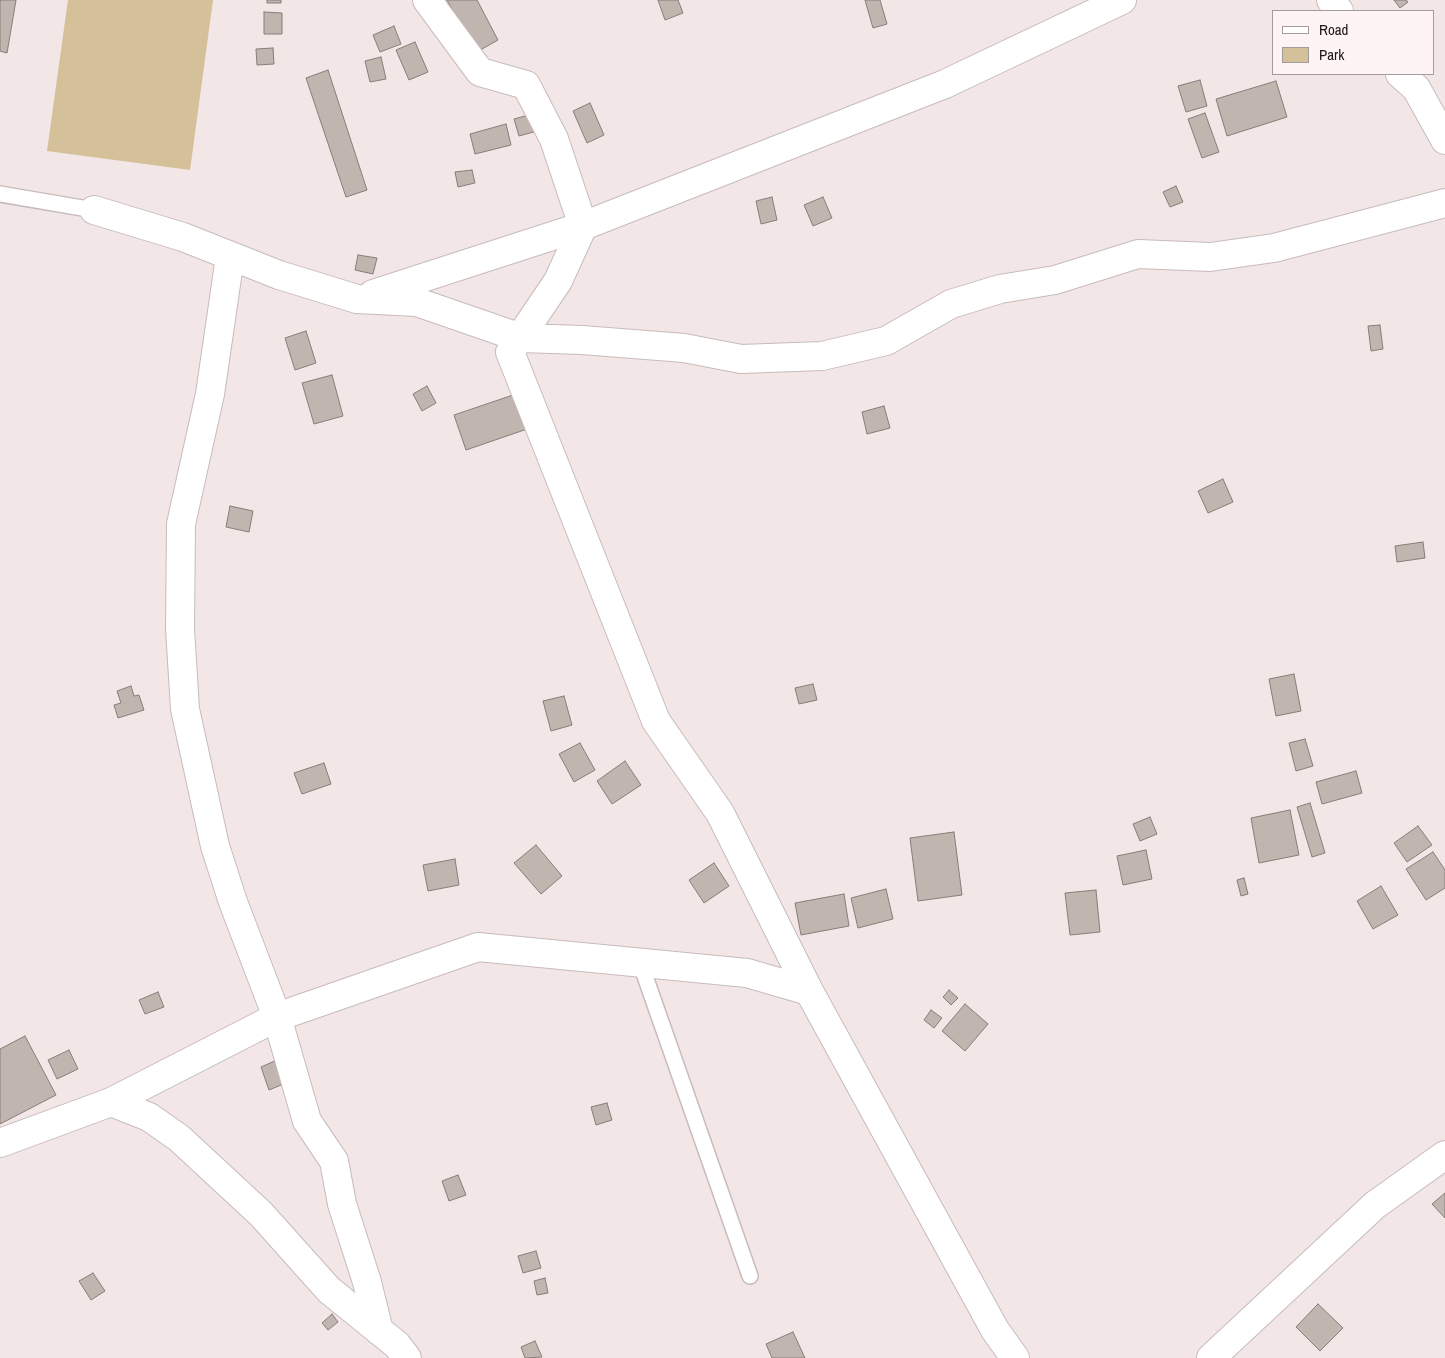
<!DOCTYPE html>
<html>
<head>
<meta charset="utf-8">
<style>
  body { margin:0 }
  #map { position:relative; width:1445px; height:1358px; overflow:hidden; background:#f3e6e6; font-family:"Archivo Narrow",sans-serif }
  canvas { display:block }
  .legend { position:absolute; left:1272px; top:10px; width:162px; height:65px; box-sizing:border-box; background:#fef4f4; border:1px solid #a39c9c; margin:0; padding:6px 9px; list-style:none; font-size:15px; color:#1b1717 }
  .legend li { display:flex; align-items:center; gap:10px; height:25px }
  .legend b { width:25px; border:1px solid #a39c9c }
</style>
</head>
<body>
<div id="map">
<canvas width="1445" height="1358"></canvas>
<ul class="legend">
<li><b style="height:6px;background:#fff"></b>Road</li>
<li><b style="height:14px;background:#d4c099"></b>Park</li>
</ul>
</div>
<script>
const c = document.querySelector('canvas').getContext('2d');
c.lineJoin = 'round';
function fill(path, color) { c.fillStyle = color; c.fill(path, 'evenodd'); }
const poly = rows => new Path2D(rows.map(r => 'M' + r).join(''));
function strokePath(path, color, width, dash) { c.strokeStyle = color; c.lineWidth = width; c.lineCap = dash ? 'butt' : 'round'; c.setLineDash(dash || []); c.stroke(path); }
const green = poly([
  [68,0,213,0,190,170,47,151]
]);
const building = poly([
  [0,0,16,0,7,53,0,51,0,0],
  [267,0,281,0,281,3,267,3,267,0],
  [447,0,477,0,498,40,475,53,447,0],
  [658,0,678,0,683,13,665,20,658,0],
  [865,0,880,0,887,24,873,28,865,0],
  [1394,0,1406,0,1408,2,1400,8,1394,0],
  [264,12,282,13,282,34,264,34,264,12],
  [394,26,401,44,380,52,373,35,394,26],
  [415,42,428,72,409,80,396,50,415,42],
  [273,48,274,64,257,65,256,49,273,48],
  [381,57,386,79,370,82,365,61,381,57],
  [328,70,367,190,346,197,306,78,328,70],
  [1200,80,1207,106,1186,112,1178,86,1200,80],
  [1276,81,1287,117,1227,136,1216,99,1276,81],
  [590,103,604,135,587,143,573,111,590,103],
  [536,113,541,130,519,136,514,119,536,113],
  [1205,113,1219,152,1202,158,1188,119,1205,113],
  [506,124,511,145,475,154,470,134,506,124],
  [472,170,475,183,458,187,455,172,472,170],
  [1176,186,1183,202,1170,207,1163,192,1176,186],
  [772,197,777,220,761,224,756,201,772,197],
  [823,197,832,218,813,226,804,205,823,197],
  [358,255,377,258,373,274,355,270,358,255],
  [1380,325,1383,349,1371,351,1368,326,1380,325],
  [306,331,316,363,295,370,285,338,306,331],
  [332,375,343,416,314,424,302,383,332,375],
  [427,386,436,403,422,411,413,394,427,386],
  [519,393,530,428,466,450,454,415,519,393],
  [884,406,890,428,867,434,862,412,884,406],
  [1223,479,1233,502,1208,513,1198,491,1223,479],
  [230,506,253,511,249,532,226,527,230,506],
  [1423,542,1425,558,1397,562,1395,546,1423,542],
  [1294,674,1301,711,1276,716,1269,679,1294,674],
  [813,684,817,700,799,704,795,688,813,684],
  [131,686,134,696,139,695,144,710,118,718,114,705,121,703,117,691,131,686],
  [564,696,572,725,551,731,543,701,564,696],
  [1305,739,1313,766,1296,771,1289,743,1305,739],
  [580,743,595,770,574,782,559,754,580,743],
  [625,761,641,785,612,804,597,781,625,761],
  [324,763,331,784,302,794,294,773,324,763],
  [1356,771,1362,793,1322,804,1316,782,1356,771],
  [1310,803,1325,853,1312,857,1297,807,1310,803],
  [1290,810,1299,855,1259,863,1251,818,1290,810],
  [1150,817,1157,834,1140,841,1133,824,1150,817],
  [1418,826,1432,845,1407,862,1394,843,1418,826],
  [954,832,962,895,918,901,910,838,954,832],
  [536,845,562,876,541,894,514,863,536,845],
  [1146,850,1152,879,1123,885,1117,856,1146,850],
  [1433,852,1445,870,1445,888,1426,900,1406,869,1433,852],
  [455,859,459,885,428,891,423,865,455,859],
  [714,863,729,886,704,903,689,880,714,863],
  [1244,878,1248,894,1241,896,1237,880,1244,878],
  [1381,886,1398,915,1373,929,1357,901,1381,886],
  [886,889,893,919,858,928,851,898,886,889],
  [1096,890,1100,932,1070,935,1065,893,1096,890],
  [844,894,849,926,801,935,795,903,844,894],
  [949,990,958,998,951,1005,943,997,949,990],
  [158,992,164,1007,145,1014,139,1000,158,992],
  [965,1004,988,1024,965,1051,942,1031,965,1004],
  [931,1010,942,1018,934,1028,924,1020,931,1010],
  [25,1036,56,1095,0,1124,0,1049,25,1036],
  [69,1050,78,1069,57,1079,48,1060,69,1050],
  [277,1060,286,1083,269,1090,261,1067,277,1060],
  [607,1103,612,1120,596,1125,591,1107,607,1103],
  [458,1175,466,1195,449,1201,442,1181,458,1175],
  [1445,1193,1445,1218,1432,1204,1445,1193],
  [536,1251,541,1268,523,1273,518,1256,536,1251],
  [93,1273,105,1291,91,1300,79,1281,93,1273],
  [545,1278,548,1293,537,1295,534,1281,545,1278],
  [1318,1304,1343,1328,1320,1351,1296,1327,1318,1304],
  [332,1314,338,1322,328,1330,322,1323,332,1314],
  [793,1332,805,1358,772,1358,766,1344,793,1332],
  [535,1341,542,1357,525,1358,521,1347,535,1341]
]);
const lane = poly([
  [0,194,94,210],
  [640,962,750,1276]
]);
const street = poly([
  [427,0,480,72,526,85,554,139,583,226,558,281,510,352,656,721,720,813,809,991,995,1330,1015,1358],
  [1331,0,1339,11],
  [1400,74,1416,88,1445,140],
  [94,210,183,237,279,275,357,299,417,302,521,338,582,340,684,348,741,359,822,356,886,341,951,304,1000,289,1055,280,1138,254,1210,257,1274,248,1445,203],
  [230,257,210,394,181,524,180,629,185,709,215,846,233,902,277,1017,307,1121,334,1161,342,1204,367,1282,379,1331],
  [373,294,583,226,945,84,1122,0],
  [111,1102,149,1117,179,1138,261,1214,329,1290,397,1345,407,1358],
  [0,1143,111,1102,277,1017,478,947,747,973,809,991],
  [1211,1358,1375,1205,1445,1155]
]);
fill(green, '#d4c099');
fill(building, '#c0b5af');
strokePath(building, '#877d78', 1);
strokePath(lane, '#c8bbbc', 18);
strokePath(street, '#c8bbbc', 30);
strokePath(lane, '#fff', 15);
strokePath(street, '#fff', 28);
</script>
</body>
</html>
